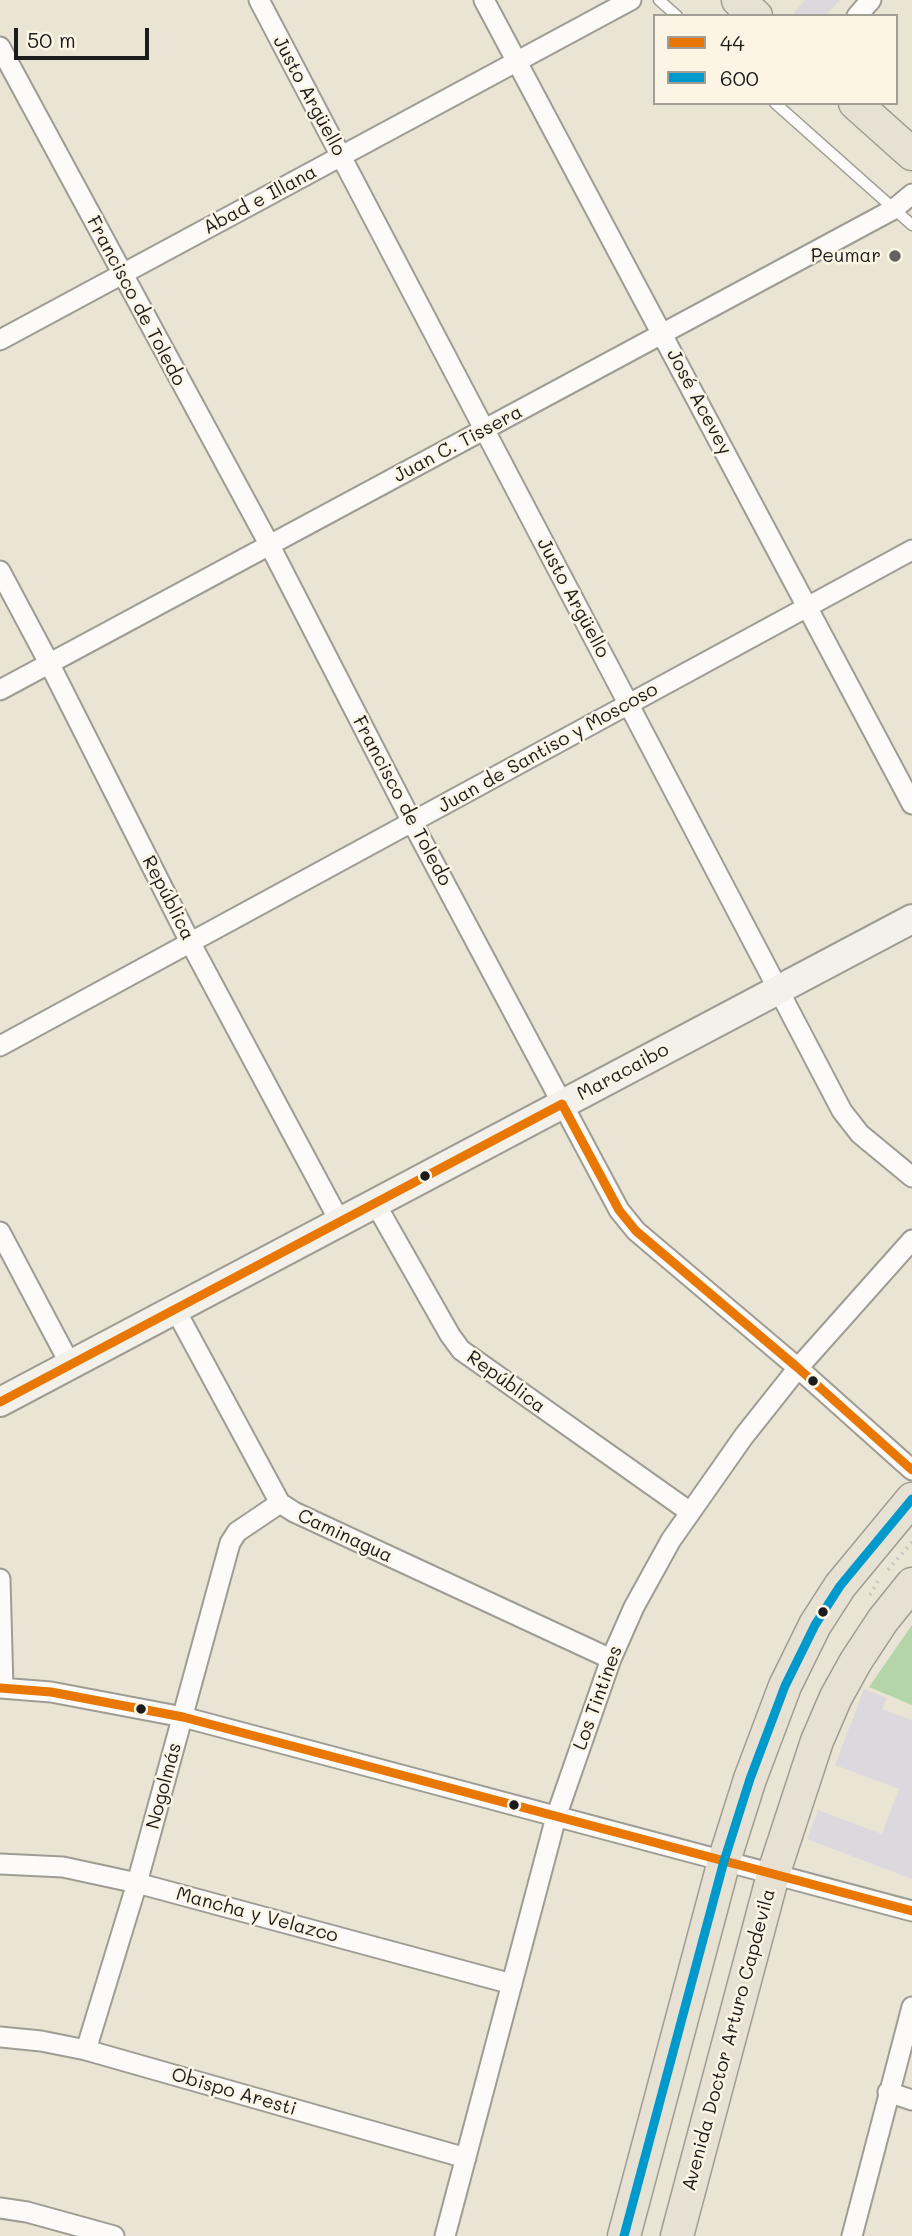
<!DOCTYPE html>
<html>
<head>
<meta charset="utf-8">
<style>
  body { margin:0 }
  #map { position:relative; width:912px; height:2236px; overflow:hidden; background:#e9e4d4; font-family:Mali,sans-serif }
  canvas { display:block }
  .legend { position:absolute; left:653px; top:14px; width:245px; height:91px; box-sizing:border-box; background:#fcf5e5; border:2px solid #a29e95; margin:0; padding:9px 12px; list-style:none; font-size:21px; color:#1c1c1c }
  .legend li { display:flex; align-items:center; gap:14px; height:35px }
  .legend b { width:35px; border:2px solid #a29e95 }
  .scale { position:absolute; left:14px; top:28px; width:135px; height:32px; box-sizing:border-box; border:4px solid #1c1c1c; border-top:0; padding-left:9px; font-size:21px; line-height:24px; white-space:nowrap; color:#1c1c1c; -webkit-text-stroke:5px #fcf5e5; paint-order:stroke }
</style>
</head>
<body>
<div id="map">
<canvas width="912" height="2236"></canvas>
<ul class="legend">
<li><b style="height:9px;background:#e87703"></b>44</li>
<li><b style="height:9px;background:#0099cb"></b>600</li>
</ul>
<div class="scale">50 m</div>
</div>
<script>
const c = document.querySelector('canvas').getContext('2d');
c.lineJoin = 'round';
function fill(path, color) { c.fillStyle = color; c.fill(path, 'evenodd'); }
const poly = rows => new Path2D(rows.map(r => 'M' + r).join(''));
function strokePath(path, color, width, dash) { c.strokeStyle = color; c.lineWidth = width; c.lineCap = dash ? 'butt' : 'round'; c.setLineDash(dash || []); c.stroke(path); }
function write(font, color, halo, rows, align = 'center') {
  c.font = font + ' Mali,sans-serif'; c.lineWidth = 5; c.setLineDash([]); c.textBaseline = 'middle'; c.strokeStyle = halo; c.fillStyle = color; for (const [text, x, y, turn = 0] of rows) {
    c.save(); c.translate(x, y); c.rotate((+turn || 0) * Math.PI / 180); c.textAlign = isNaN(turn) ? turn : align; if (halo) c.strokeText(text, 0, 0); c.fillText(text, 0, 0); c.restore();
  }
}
const green = poly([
  [912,1625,912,1705,869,1687]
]);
const building = poly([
  [805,0,840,0,827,14,791,16],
  [864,1689,887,1698,882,1709,912,1720,912,1879,807,1839,818,1810,882,1834,899,1789,835,1765]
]);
const path = poly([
  [888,1570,912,1542],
  [870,1595,878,1581]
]);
const service = poly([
  [659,0,677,16],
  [775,103,912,225]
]);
const minor = poly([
  [259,0,842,1111,860,1134,912,1177],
  [484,0,912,804],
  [857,16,871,0],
  [0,47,269,544,412,822,619,1210,636,1231,798,1368,912,1470],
  [0,340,631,0],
  [0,571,49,663,190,942,340,1222],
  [0,690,894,209,912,194],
  [0,1046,912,550],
  [375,1203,450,1335,461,1350,690,1512],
  [0,1232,70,1364],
  [175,1309,280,1503,294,1512,611,1659],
  [0,1579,3,1688],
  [0,1688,51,1692,183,1717,912,1911],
  [0,1864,63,1867,137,1883,512,1984],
  [0,2037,41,2041,86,2050,466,2158],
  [86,2050,137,1883,230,1543,237,1532,280,1503],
  [888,2092,912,2100],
  [0,2208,27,2212,114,2236],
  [445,2236,556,1817,611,1659,634,1607,671,1540,744,1436,798,1368,912,1240],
  [852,2236,912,2007]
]);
const secondary = poly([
  [0,1402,912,919]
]);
const primary = poly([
  [738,0,756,16],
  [855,103,912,154],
  [624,2236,724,1861,750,1779,785,1686,815,1625,840,1586,912,1499],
  [677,2236,773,1875,817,1741,836,1697,856,1661,883,1620,912,1584]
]);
const bus1 = poly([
  [0,1402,562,1104,619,1210,636,1231,798,1368,912,1470],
  [0,1688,51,1692,183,1717,912,1911]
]);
const bus2 = poly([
  [624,2236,724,1861,750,1779,785,1686,815,1625,840,1586,912,1499]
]);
const markers = [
  [895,256,7,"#64625c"],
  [425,1176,6,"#1c1c1c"],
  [813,1381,6,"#1c1c1c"],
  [823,1612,6,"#1c1c1c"],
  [141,1709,6,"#1c1c1c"],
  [514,1805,6,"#1c1c1c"]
];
const streetNames = [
  ["Justo Argüello",309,96,62],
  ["Abad e Illana",260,200,-28],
  ["Francisco de Toledo",136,301,62],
  ["José Acevey",699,402,62],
  ["Juan C. Tissera",458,444,-28],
  ["Justo Argüello",573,598,62],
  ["Juan de Santiso y Moscoso",548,748,-29],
  ["Francisco de Toledo",402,801,62],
  ["República",168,898,63],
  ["Maracaibo",623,1072,-28],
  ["República",506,1382,36],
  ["Caminagua",345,1536,25],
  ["Los Tintines",598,1698,-70],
  ["Nogolmás",164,1786,-75],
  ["Mancha y Velazco",257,1915,15],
  ["Avenida Doctor Arturo Capdevila",729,2040,-75],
  ["Obispo Aresti",234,2092,16]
];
const poiNames = [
  ["Peumar",881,256]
];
fill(green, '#b3d5a7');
fill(building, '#ddd8de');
strokePath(service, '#9f9c93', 13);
strokePath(minor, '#9f9c93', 23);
strokePath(secondary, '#9f9c93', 32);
strokePath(primary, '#9f9c93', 35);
strokePath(path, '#c6c5c2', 3.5, [2, 5]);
strokePath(service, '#fcfbf9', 10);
strokePath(minor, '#fcfbf9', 19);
strokePath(secondary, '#f3f1ea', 28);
strokePath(primary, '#e7e1d4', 32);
strokePath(bus1, '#e87703', 9);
strokePath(bus2, '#0099cb', 9);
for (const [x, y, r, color] of markers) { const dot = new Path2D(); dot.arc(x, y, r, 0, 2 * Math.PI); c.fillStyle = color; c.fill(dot); strokePath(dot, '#fcf5e5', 2.5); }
write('19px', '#1c1c1c', '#fcf5e5', streetNames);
write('19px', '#1c1c1c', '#fcf5e5', poiNames, 'right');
</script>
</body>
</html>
